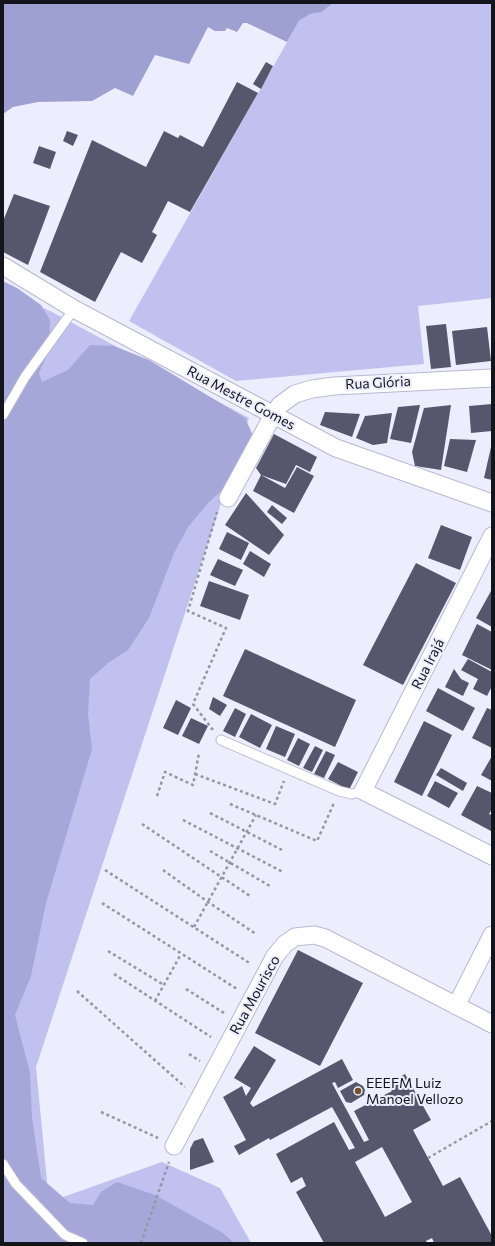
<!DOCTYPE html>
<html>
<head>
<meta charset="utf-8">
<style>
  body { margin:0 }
  #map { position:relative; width:495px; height:1246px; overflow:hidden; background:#ecedfd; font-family:Commissioner,sans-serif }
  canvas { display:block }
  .frame { position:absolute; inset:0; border:4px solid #14141d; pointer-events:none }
</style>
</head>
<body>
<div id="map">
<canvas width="495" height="1246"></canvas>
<div class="frame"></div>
</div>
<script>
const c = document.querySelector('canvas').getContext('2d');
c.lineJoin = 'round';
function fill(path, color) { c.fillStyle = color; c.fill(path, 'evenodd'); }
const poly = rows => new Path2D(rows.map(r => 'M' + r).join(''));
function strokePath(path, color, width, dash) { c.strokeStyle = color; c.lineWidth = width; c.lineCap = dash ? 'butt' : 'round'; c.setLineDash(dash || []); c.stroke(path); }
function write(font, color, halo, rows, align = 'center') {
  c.font = font + ' Commissioner,sans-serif'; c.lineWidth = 4; c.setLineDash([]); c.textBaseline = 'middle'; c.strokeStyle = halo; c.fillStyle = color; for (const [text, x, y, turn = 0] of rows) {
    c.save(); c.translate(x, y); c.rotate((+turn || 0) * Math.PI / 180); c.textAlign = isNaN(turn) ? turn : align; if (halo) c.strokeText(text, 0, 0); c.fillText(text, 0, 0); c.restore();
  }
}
const green = poly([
  [333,3,492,3,492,298,418,306,424,364,236,381,129,321,299,21,310,14,322,12],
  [3,289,52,312,249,418,36,1067,49,1202,162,1162,220,1188,251,1243,3,1243]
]);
const forest = poly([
  [3,281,17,288,41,305,50,320,49,350,39,373,42,382,68,370,90,345,114,346,149,360,245,418,256,442,237,476,208,503,188,527,174,553,149,618,128,650,108,663,90,679,88,714,92,749,46,903,31,976,15,1015,30,1073,32,1118,41,1178,70,1203,93,1205,101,1192,117,1182,155,1195,223,1233,234,1243,3,1243]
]);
const water = poly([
  [3,3,333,3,322,12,310,14,299,21,287,42,247,23,243,23,237,32,227,28,225,31,215,31,208,27,189,64,155,55,133,96,115,88,92,101,38,102,13,107,3,114]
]);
const building = poly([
  [266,62,273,66,261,89,253,84],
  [237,82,258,93,190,212,168,201,152,232,157,235,142,263,121,252,95,302,40,272,92,140,146,167,164,131,178,138,180,135,203,147],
  [67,131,78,135,73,146,63,141],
  [39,146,56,152,50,169,33,163],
  [14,194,50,206,28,265,3,252,3,221],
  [446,324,451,367,431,369,426,326],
  [487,327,491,361,456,365,452,331],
  [492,404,492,431,471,433,469,406],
  [420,405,411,443,390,439,398,407],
  [451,405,441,470,415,466,412,452,424,408],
  [325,412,360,414,352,437,320,425],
  [392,413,387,443,373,445,356,438,365,416],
  [274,434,317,457,310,472,296,465,286,484,261,475,256,468],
  [450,439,476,440,467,472,444,466],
  [491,447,492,447,492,480,484,478],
  [297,467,314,476,294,513,253,491,261,475,285,488],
  [246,493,284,535,269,555,225,525],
  [272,505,287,518,282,524,267,512],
  [441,525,472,537,460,570,428,558],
  [227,532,249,543,241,560,219,549],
  [250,551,271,564,264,577,243,564],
  [218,559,243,570,235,586,210,575],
  [416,563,456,583,403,685,363,665],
  [209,581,249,595,240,620,200,606],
  [491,591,492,591,492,627,476,618],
  [477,624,492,632,492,670,462,655],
  [245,649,356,700,335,747,223,696],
  [468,659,492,672,492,686,487,696,473,689,478,679,461,670],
  [454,669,461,679,469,683,463,696,445,687],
  [438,688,475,708,463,731,426,711],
  [213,697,227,705,220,716,209,709],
  [176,700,191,708,178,735,163,728],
  [235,708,246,714,235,737,223,731],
  [487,708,492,710,492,748,472,738],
  [251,714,272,725,260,748,239,737],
  [191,718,208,726,199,744,182,736],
  [424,721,452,735,422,796,394,782],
  [276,726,295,734,285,757,266,749],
  [298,738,310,744,299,766,287,760],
  [315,746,323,750,312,772,303,768],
  [326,751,335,755,324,778,314,774],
  [492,756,492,781,481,775],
  [338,762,358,772,349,790,328,779],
  [441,768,467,783,463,791,436,775],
  [435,781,458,793,449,808,427,796],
  [477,786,492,793,492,809,489,814,492,815,491,831,461,815],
  [298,950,363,983,320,1066,255,1033],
  [254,1046,276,1060,250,1103,253,1107,342,1059,353,1080,338,1088,335,1082,332,1083,364,1142,369,1140,354,1111,392,1091,388,1084,405,1074,431,1120,413,1130,443,1186,460,1177,492,1236,492,1243,434,1243,432,1238,426,1241,427,1243,324,1243,296,1192,306,1186,302,1177,291,1183,276,1154,334,1122,349,1150,355,1148,332,1107,270,1140,269,1138,239,1155,234,1146,246,1140,223,1097,242,1086,246,1096,251,1088,234,1078],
  [382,1147,412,1202,385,1217,355,1162],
  [356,1082,363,1086,365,1090,364,1095,351,1103,346,1102,340,1091],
  [203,1138,214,1162,190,1170,190,1149,194,1141]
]);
const path = poly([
  [213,730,193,704,226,628,188,611,217,512],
  [195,774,275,804,284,781],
  [157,796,165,772,193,785,199,753],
  [230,804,317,841,334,803],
  [210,813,284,851],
  [183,820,283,872],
  [142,824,250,896],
  [210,851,270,886],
  [105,870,251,964],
  [163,870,208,902,256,934],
  [102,903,237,989],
  [194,927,256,815],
  [108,951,164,985],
  [114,974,211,1037],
  [186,989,224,1013],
  [77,991,185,1087],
  [155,1001,181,954],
  [189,1054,200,1061],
  [101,1112,158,1138],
  [428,1158,492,1121],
  [141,1243,169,1162]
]);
const lane = poly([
  [3,415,25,377,74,309],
  [221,740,339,791,352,794,363,791],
  [3,1164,16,1184,65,1235,83,1243]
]);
const street = poly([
  [3,266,74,309,336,448,492,503],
  [228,498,273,415,280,405,295,394,312,389,334,386,492,378],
  [492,536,363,791,492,856],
  [456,1006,492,935],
  [174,1146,275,956,285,944,295,937,314,935,325,938,492,1024]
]);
const markers = [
  [358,1091,4,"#74552a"]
];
const streetNames = [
  ["Rua Glória",378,383,-3],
  ["Rua Mestre Gomes",241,398,28],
  ["Rua Irajá",428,664,-63],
  ["Rua Mourisco",255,995,-61]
];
const poiNames = [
  ["EEEFM Luiz",366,1083],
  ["Manoel Vellozo",366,1099]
];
fill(green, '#c0c1ee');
fill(forest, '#a6a7d9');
fill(water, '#9ea0d1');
fill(building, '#56576c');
strokePath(lane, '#b8b9d2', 11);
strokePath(street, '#b8b9d2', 19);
strokePath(path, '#9596a3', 2.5, [3, 3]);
strokePath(lane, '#fff', 9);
strokePath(street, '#fff', 17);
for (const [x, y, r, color] of markers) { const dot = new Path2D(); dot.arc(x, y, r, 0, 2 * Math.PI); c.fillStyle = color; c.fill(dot); strokePath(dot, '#ecedfd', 1.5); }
write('14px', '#14141d', '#ecedfd', streetNames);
write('14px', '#14141d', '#ecedfd', poiNames, 'left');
</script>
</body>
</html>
